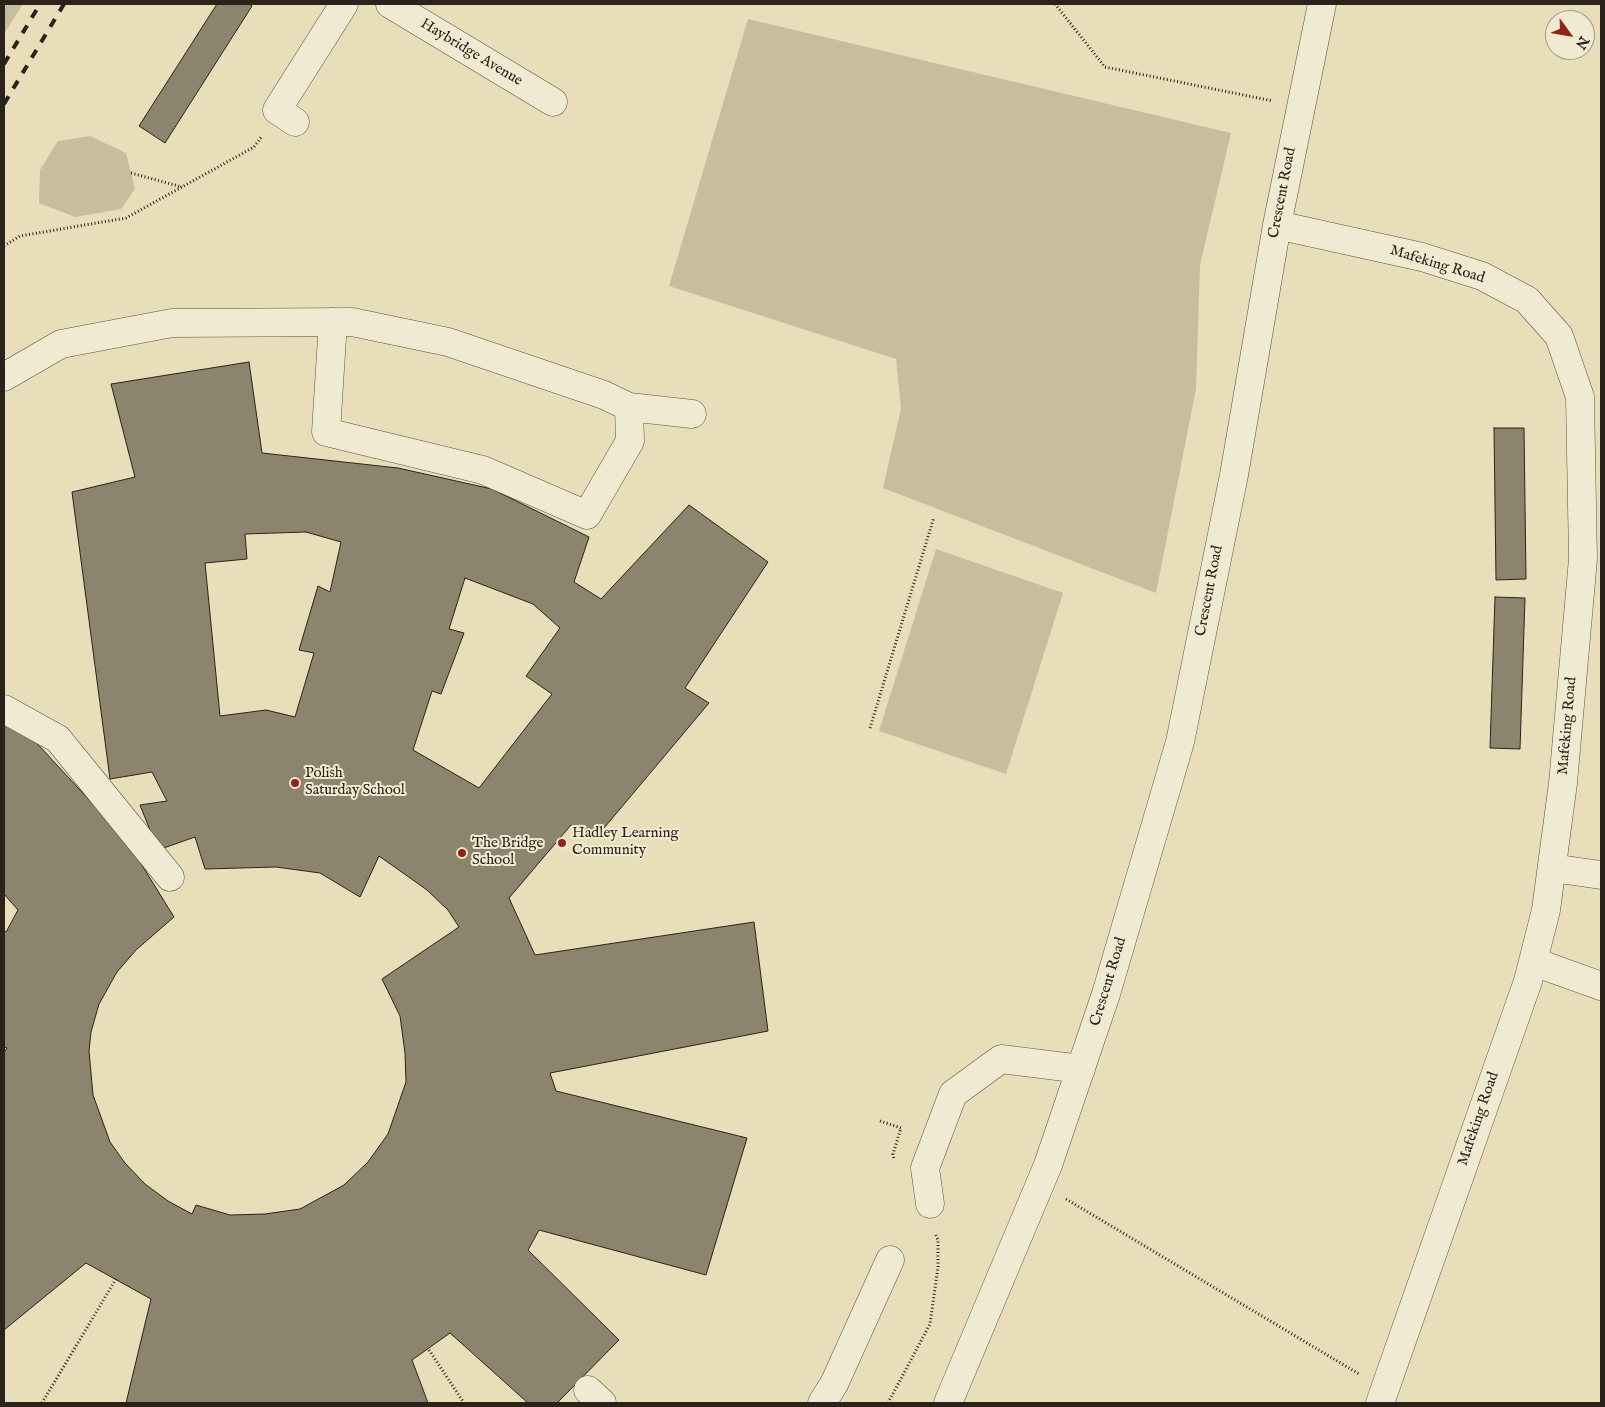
<!DOCTYPE html>
<html>
<head>
<meta charset="utf-8">
<style>
  body { margin:0 }
  #map { position:relative; width:1605px; height:1407px; overflow:hidden; background:#e8deb9; font-family:"IM FELL English",serif }
  canvas { display:block }
  .frame { position:absolute; inset:0; border:5px solid #2b221a; pointer-events:none }
  .north { position:absolute; left:1545px; top:10px; width:50px; height:50px; box-sizing:border-box; background:#f0ead2; border:1px solid #a19a88; border-radius:50%; rotate:122deg; font-size:14px; font-weight:700; line-height:20px; text-align:center; color:#2b221a }
  .north::after { content:''; display:block; margin:auto; width:18px; height:22px; background:#8f2418; clip-path:polygon(50% 0,100% 100%,50% 72%,0 100%) }
</style>
</head>
<body>
<div id="map">
<canvas width="1605" height="1407"></canvas>
<div class="frame"></div>
<div class="north">N</div>
</div>
<script>
const c = document.querySelector('canvas').getContext('2d');
c.lineJoin = 'round';
function fill(path, color) { c.fillStyle = color; c.fill(path, 'evenodd'); }
const poly = rows => new Path2D(rows.map(r => 'M' + r).join(''));
function strokePath(path, color, width, dash) { c.strokeStyle = color; c.lineWidth = width; c.lineCap = dash ? 'butt' : 'round'; c.setLineDash(dash || []); c.stroke(path); }
function write(font, color, halo, rows, align = 'center') {
  c.font = font + ' "IM FELL English",serif'; c.lineWidth = 4; c.setLineDash([]); c.textBaseline = 'middle'; c.strokeStyle = halo; c.fillStyle = color; for (const [text, x, y, turn = 0] of rows) {
    c.save(); c.translate(x, y); c.rotate((+turn || 0) * Math.PI / 180); c.textAlign = isNaN(turn) ? turn : align; if (halo) c.strokeText(text, 0, 0); c.fillText(text, 0, 0); c.restore();
  }
}
const green = poly([
  [4,4,23,4,4,34],
  [748,19,1231,133,1200,265,1196,389,1156,593,883,488,901,409,896,359,669,286],
  [90,136,126,153,135,189,121,209,75,217,39,203,40,170,58,141],
  [936,549,1063,593,1006,774,879,731]
]);
const building = poly([
  [217,4,249,4,252,6,165,143,139,126,217,4],
  [249,362,262,453,398,468,492,489,589,537,574,582,601,599,689,505,768,562,685,688,709,703,599,834,571,825,509,898,535,955,754,922,768,1031,550,1073,556,1091,747,1138,706,1275,539,1230,528,1250,619,1340,557,1403,528,1403,450,1333,412,1360,428,1403,126,1403,151,1299,86,1263,4,1330,4,1052,7,1048,4,1047,4,931,6,932,18,910,4,894,4,719,9,713,127,841,174,917,136,950,117,972,99,1004,91,1032,89,1051,93,1095,110,1142,125,1163,145,1184,168,1201,192,1214,196,1205,230,1215,265,1214,300,1209,344,1185,368,1162,388,1134,406,1082,405,1053,400,1016,382,979,459,927,448,910,427,890,379,856,360,897,320,873,276,867,205,869,195,837,158,850,140,805,167,801,152,772,110,779,72,492,135,477,111,384,249,362],
  [306,532,341,542,330,592,318,586,299,650,314,653,295,717,266,710,220,716,205,563,247,559,245,534,306,532],
  [465,578,533,604,560,628,526,676,552,694,479,788,413,750,432,691,441,694,464,633,449,629,465,578],
  [1494,428,1524,428,1526,579,1496,580,1494,428],
  [1495,597,1525,598,1520,749,1490,748,1495,597]
]);
const path = poly([
  [1055,4,1105,67,1273,101],
  [131,173,182,187],
  [4,246,20,236,126,218,254,147,262,136],
  [870,728,934,517],
  [880,1121,901,1128,893,1154,894,1160],
  [1066,1199,1359,1374],
  [429,1350,464,1403],
  [42,1403,116,1279],
  [888,1403,930,1324,938,1267,938,1240,935,1233]
]);
const minor = poly([
  [390,4,553,102],
  [295,122,277,110,344,4],
  [1277,225,1422,257,1482,276,1527,300,1559,336,1580,397,1583,559,1563,783,1546,910,1528,981,1380,1403],
  [333,322,326,432,483,470,587,515,630,441,629,407],
  [4,377,61,344,172,323,352,322,448,342,604,395,629,407,692,414],
  [4,709,58,739,170,877],
  [1552,868,1601,875],
  [1534,962,1601,986],
  [930,1204,925,1168,953,1094,1001,1059,1081,1069],
  [588,1390,602,1403],
  [822,1403,834,1384,890,1260],
  [948,1403,1048,1165,1106,994,1180,742,1234,475,1277,225,1322,4]
]);
const rail = poly([
  [4,64,40,4],
  [4,104,64,4]
]);
const markers = [
  [295,783,5,"#8f2418"],
  [562,843,5,"#8f2418"],
  [462,853,5,"#8f2418"]
];
const streetNames = [
  ["Haybridge Avenue",471,53,31],
  ["Crescent Road",1283,193,-79],
  ["Mafeking Road",1437,265,17],
  ["Crescent Road",1210,591,-79],
  ["Mafeking Road",1568,726,-85],
  ["Crescent Road",1109,982,-73],
  ["Mafeking Road",1479,1119,-71]
];
const poiNames = [
  ["Polish",305,774],
  ["Saturday School",305,791],
  ["Hadley Learning",572,834],
  ["Community",572,851],
  ["The Bridge",472,844],
  ["School",472,861]
];
fill(green, '#c8be9e');
fill(building, '#8d846d');
strokePath(building, '#2b221a', 1);
strokePath(minor, '#5a5142', 29);
strokePath(path, '#2b221a', 3, [1, 2.5]);
strokePath(minor, '#f0ead2', 28);
strokePath(rail, '#2b221a', 4, [9, 9]);
for (const [x, y, r, color] of markers) { const dot = new Path2D(); dot.arc(x, y, r, 0, 2 * Math.PI); c.fillStyle = color; c.fill(dot); strokePath(dot, '#f0ead2', 2); }
write('15px', '#2b221a', '#f0ead2', streetNames);
write('15px', '#2b221a', '#f0ead2', poiNames, 'left');
</script>
</body>
</html>
